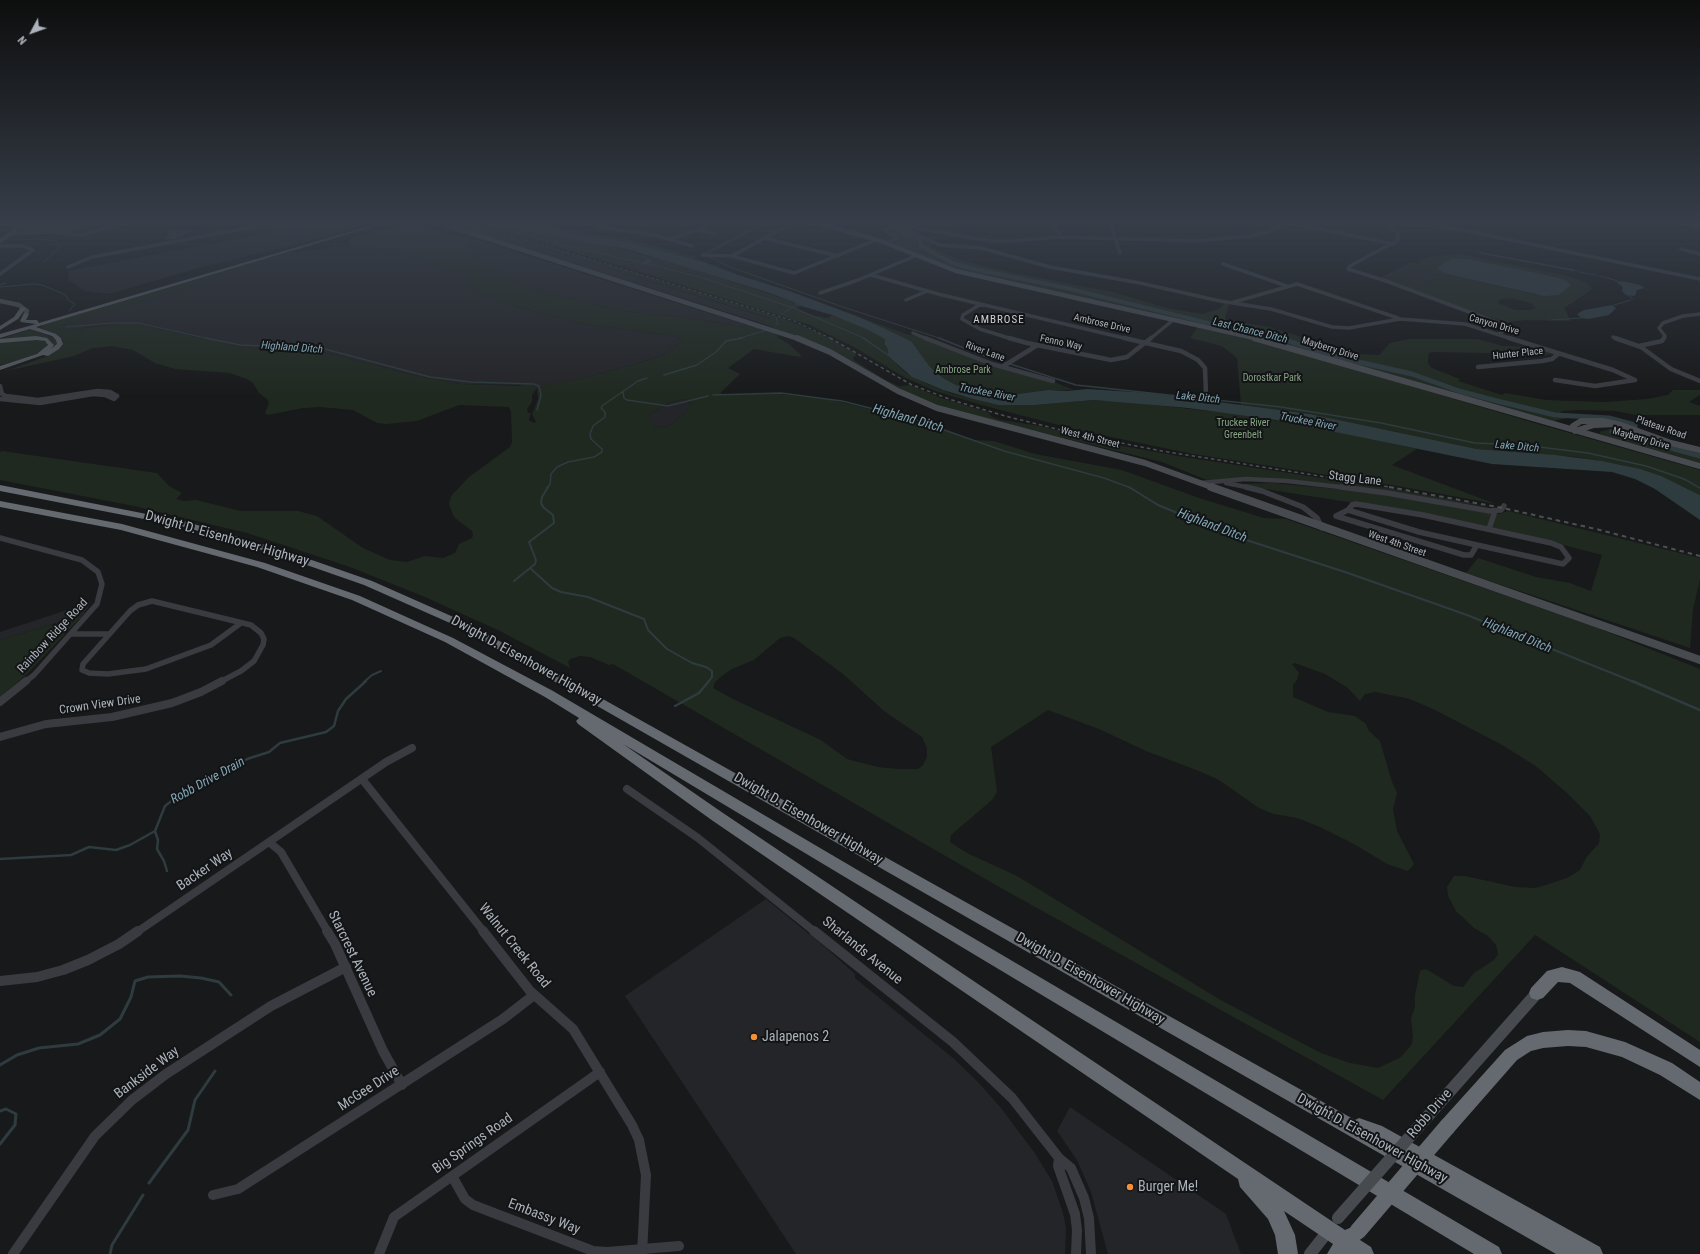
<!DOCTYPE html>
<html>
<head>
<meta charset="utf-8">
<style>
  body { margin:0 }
  #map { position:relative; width:1700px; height:1254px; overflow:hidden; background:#18191a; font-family:"Roboto Condensed",sans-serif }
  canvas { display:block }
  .north { position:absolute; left:12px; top:12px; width:40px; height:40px; -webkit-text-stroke:3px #131416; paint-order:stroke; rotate:229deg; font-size:11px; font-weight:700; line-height:16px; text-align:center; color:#abb2ba }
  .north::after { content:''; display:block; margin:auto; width:14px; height:18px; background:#abb2ba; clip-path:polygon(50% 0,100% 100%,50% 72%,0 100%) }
</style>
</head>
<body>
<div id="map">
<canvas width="1700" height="1254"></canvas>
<div class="north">N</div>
</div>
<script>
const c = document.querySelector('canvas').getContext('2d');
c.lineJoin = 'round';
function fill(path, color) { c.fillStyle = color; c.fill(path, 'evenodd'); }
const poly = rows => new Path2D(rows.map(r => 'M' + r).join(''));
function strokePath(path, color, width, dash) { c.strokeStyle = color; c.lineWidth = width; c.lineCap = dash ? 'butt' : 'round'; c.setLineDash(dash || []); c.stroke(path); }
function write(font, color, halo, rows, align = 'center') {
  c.font = font + ' "Roboto Condensed",sans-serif'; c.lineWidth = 4; c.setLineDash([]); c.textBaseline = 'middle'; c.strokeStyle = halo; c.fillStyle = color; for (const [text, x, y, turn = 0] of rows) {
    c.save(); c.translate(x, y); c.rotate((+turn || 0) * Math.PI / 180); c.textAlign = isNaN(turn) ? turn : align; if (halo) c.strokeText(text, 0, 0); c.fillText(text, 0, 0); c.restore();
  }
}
const built = poly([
  [257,222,375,222,306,242,202,267,109,294,85,291,69,280,68,271,274,232],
  [482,241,525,255,747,325,743,327,691,318,621,311,532,290,534,289,514,282,480,260,467,244],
  [527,243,771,319,761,323,517,246],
  [335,246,377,248,415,257,437,265,464,279,483,295,519,307,588,325,671,335,680,339,681,341,667,353,652,359,603,373,536,389,519,385,460,384,413,375,311,349,246,348,137,324,106,325,67,330,53,328,279,258,310,249,319,250],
  [654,258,675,263,659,269,672,273,659,278,624,267],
  [1402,267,1440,276,1422,286,1383,276],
  [685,399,691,404,685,413,669,426,656,427,648,420,651,413,671,402],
  [91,602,83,615,0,640,0,632],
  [766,899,825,947,855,974,855,978,953,1058,977,1081,1001,1108,1034,1152,1052,1181,1063,1213,1066,1228,1065,1254,796,1254,625,996],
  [1070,1107,1226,1214,1241,1254,1108,1254,1091,1192,1077,1160,1057,1131]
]);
const green = poly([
  [25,222,91,222,57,232,17,232],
  [442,222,465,222,785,319,821,334,857,354,853,358,855,361,884,379,899,386,910,385,941,398,988,412,992,417,1001,420,1040,426,1117,445,1184,457,1399,490,1497,508,1286,479,1207,480,1162,462,947,409,908,393,834,351,761,323,770,318,527,243,517,246],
  [473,222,496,222,513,228,602,244,654,258,624,267],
  [528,222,539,222,566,229,630,240,697,257,692,260,607,238,565,231],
  [764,222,770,222,708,254,702,254],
  [413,224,458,237,482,241,467,244,480,260,514,282,534,289,533,290,621,311,691,318,743,327,747,325,767,330,779,336,777,337,789,344,802,356,800,357,754,349,728,368,740,374,721,392,721,394,779,394,828,399,906,418,974,440,994,441,1035,454,1122,470,1199,498,1264,518,1286,519,1595,627,1700,669,1700,1042,1535,935,1383,1100,1001,888,613,664,609,665,590,657,580,656,570,659,568,662,570,668,500,631,425,597,350,567,247,533,134,506,0,480,0,452,2,451,157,473,169,486,182,493,176,499,184,501,196,500,241,511,298,511,317,516,363,548,390,560,407,562,425,556,443,558,455,553,459,544,472,538,473,535,472,531,455,518,452,512,449,504,451,496,469,477,510,447,512,442,511,412,509,407,459,405,417,421,386,424,377,423,353,410,320,407,303,408,268,415,265,413,269,403,267,399,259,393,253,383,247,379,230,373,175,369,155,363,133,350,112,346,93,348,74,356,6,371,45,357,62,346,63,341,61,337,40,328,43,325,290,252,300,252,54,328,67,330,119,324,137,324,246,348,311,349,413,375,460,384,530,386,536,389,532,395,532,402,527,409,528,413,531,413,529,420,534,423,536,422,532,414,538,399,537,388,603,373,652,359,667,353,681,341,680,339,671,335,588,325,519,307,483,295,464,279,420,258,377,248,351,247,349,240,352,238,395,227],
  [685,399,691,403,685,413,669,426,656,427,649,420,651,413,671,402],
  [788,636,794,638,843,674,884,711,922,737,927,748,927,757,923,765,918,769,899,769,878,767,847,759,821,740,733,699,713,688,715,682,723,675,732,669,754,660,780,638],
  [1295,663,1325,674,1348,688,1360,701,1365,694,1376,692,1410,699,1437,711,1504,746,1537,767,1568,794,1590,816,1600,834,1599,843,1586,858,1580,870,1567,878,1549,884,1535,888,1515,887,1465,876,1454,876,1447,887,1448,896,1456,911,1474,928,1488,936,1496,945,1498,954,1494,960,1474,973,1463,987,1454,986,1426,969,1420,971,1415,995,1415,1007,1411,1018,1413,1036,1412,1044,1401,1057,1378,1068,1350,1063,1321,1053,1275,1029,1219,999,1017,876,967,853,950,842,951,835,992,800,997,792,991,747,1048,710,1099,729,1146,751,1199,771,1219,780,1259,808,1274,814,1297,818,1320,827,1354,844,1387,864,1408,871,1414,864,1397,831,1393,809,1397,793,1392,782,1380,741,1369,731,1366,724,1355,716,1328,712,1293,697,1293,685,1297,680,1299,673,1292,664],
  [899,227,934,244,929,246,960,260,1009,272,1113,292,1167,308,1202,314,1219,309,1225,303,1229,304,1225,318,1229,321,1266,326,1356,354,1379,355,1390,343,1409,339,1478,339,1503,346,1531,347,1551,354,1531,357,1487,353,1434,352,1429,353,1428,359,1428,364,1432,368,1460,379,1458,381,1502,395,1505,393,1546,400,1603,402,1647,399,1668,395,1673,390,1700,390,1700,395,1689,402,1700,406,1700,415,1636,415,1615,411,1580,410,1562,411,1560,413,1567,418,1554,421,1264,338,951,268,893,243,901,239,894,233,894,228],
  [1459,254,1568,276,1586,282,1592,288,1587,293,1564,308,1571,321,1526,320,1507,322,1460,309,1380,278,1383,276,1422,286,1440,276,1402,267,1411,262,1418,264,1421,260,1429,257],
  [1452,258,1474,259,1569,282,1559,295,1537,295,1447,274,1437,269,1438,267],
  [1510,298,1531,303,1536,308,1530,310,1515,310,1498,303,1499,300],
  [675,263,794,302,801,306,797,308,798,309,815,316,828,318,832,315,868,330,886,339,885,345,888,349,888,356,906,373,929,385,953,394,998,405,1035,405,1094,400,1126,402,1245,415,1323,429,1417,449,1392,465,1496,504,1398,486,1193,454,1082,431,985,406,935,391,904,377,854,347,810,325,659,278,672,273,658,269],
  [831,307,906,334,920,337,993,365,1054,382,1074,390,1048,390,1017,394,973,390,956,385,943,378,930,367,911,341],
  [1198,327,1268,343,1531,422,1700,470,1700,495,1684,487,1622,465,1577,457,1477,449,1310,414,1241,405,1237,358,1222,346,1190,338],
  [32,329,56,339,58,343,56,346,48,351,53,343,43,338,0,340,0,339],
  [25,339,43,341,47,343,47,347,37,355,0,365,0,342],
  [1618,427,1700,452,1700,463,1619,440,1601,434,1599,432],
  [1272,483,1369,492,1489,513,1499,514,1508,511,1700,558,1700,579,1693,610,1690,648,1466,573,1478,558,1536,577,1570,583,1591,591,1602,555,1517,533,1437,516,1233,484],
  [83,615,27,674,0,697,0,640]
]);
const water = poly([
  [496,222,528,222,565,231,625,242,704,262,738,275,792,292,859,317,911,341,930,367,943,378,956,385,973,390,1017,394,1048,390,1067,391,1087,389,1151,393,1310,414,1477,449,1556,455,1602,461,1640,469,1661,476,1700,495,1700,520,1655,489,1635,479,1612,472,1492,464,1276,420,1188,408,1094,400,1035,405,998,405,973,399,943,390,912,377,888,356,888,349,885,345,885,339,868,330,832,315,798,305,794,302,767,292,627,249,519,230],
  [182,229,193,230,176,239,164,239,170,232],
  [1480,252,1572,269,1579,272,1477,253],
  [1452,258,1470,259,1559,278,1567,281,1571,285,1559,295,1544,296,1447,274,1437,269,1438,267],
  [1622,281,1640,285,1645,288,1637,290,1635,296,1626,295,1622,291,1623,287,1616,282],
  [1612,305,1616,308,1609,315,1588,319,1581,318,1577,314,1584,310]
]);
const streamFar4 = poly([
  [481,222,572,247,661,267],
  [6,240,40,239,55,241,60,247,44,262],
  [707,255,710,251,768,222],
  [707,256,730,267,846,308,942,339],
  [664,268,706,279,794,308,866,339],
  [1579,272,1596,275],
  [1600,276,1618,281],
  [0,285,6,283],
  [0,287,33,284,42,285,66,295,68,300,75,304,69,311],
  [1628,295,1633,299],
  [1614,305,1631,300],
  [785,312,797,304],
  [781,314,783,313],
  [776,317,778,324,776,325],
  [1551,320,1581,318],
  [66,327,112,323,138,323,210,339],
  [737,339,767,330]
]);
const streamFar3 = poly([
  [205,338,240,345,321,348,430,377,471,382,534,384,539,386,541,395,537,410],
  [863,338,888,355],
  [939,338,979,354,1076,385,1281,407,1381,423,1475,443,1523,445,1588,453,1646,466,1684,479,1700,488],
  [664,375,697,365,716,352,726,341,742,338],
  [623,392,624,398,627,400,668,406],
  [713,395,781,393,842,401,913,419,1004,451,1104,478,1131,488],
  [668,406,708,396],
  [547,488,550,484,551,474,557,467,568,462,594,457,602,452,602,449,591,439,590,434,593,426,605,417,605,412,601,408,602,406,638,381,647,378]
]);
const streamFar2 = poly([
  [1129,487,1158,505,1231,535,1348,573,1467,615,1634,682],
  [531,569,552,588,561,592,588,597,644,619,648,630,667,649,692,663,706,667,712,671,712,677,708,682],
  [514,581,535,564,536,560,529,542,554,523,553,515,543,507,541,503,542,497,548,487],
  [364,682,372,675,381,671]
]);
const streamFar1 = poly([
  [1632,681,1700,710],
  [675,706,699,693,709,681],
  [155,831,158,840,157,849,164,861,167,871],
  [0,859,71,855,89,847,116,850,130,845,155,831,165,806,178,796,217,778,247,759,269,752,280,743,326,732,334,726,338,711,346,699,366,681]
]);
const stream = poly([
  [0,1065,17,1055,39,1048,78,1044,100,1035,120,1019,131,997,135,981,148,977,180,976,201,978,219,982,231,995],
  [0,1111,6,1109,16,1114,15,1125,0,1144],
  [149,1183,188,1130,195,1100,215,1071],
  [110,1254,112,1245,143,1195]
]);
const canalFar1 = poly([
  [896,227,906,235,920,239,921,246,952,263,969,268,1066,288,1212,324,1273,335,1283,339],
  [644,263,649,261]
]);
const canal = poly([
  [1280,338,1332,356,1412,374,1459,391,1497,401,1555,415,1609,418,1635,425,1635,428],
  [1630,430,1615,430,1612,432,1700,456]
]);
const streetFar4 = poly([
  [583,222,604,228,654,235,692,246],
  [1053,222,1061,237],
  [1110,222,1120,253],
  [1284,222,1394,244],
  [1388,224,1425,225,1462,230,1700,279],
  [1388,224,1398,234,1398,240,1350,266,1348,269,1386,281,1507,326,1508,329,1498,334],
  [910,225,936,222],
  [599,226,609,222],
  [902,226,990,241,1016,241,1059,237,1196,241,1251,236,1268,232,1287,223],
  [697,230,715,234],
  [60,232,94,222],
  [11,234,49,232,82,235,127,222],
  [763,238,838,256],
  [669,239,703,228,710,222],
  [886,243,898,238,884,230,899,226,940,245,981,248,1050,267,1140,283,1220,301,1271,309,1332,327,1349,328,1400,319,1465,324,1512,339],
  [0,246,23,246,33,250,0,274],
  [1681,249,1700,254],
  [702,255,732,256,794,273,876,240],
  [732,256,794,222],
  [1223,264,1287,286],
  [68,267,92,257,280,222],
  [871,275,938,294,1128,339],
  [820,293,858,280,915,256],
  [906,300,927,291],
  [1234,302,1297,284,1398,318],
  [981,304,963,315,962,319,980,329,1012,339],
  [913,333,927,339],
  [1613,337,1617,339],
  [1150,339,1173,320],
  [1663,339,1665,336,1659,328,1663,323,1683,316,1700,314]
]);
const streetFar3 = poly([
  [925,338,992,364,1053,381],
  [1009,338,1027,343,1111,360,1127,357,1151,338],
  [1124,338,1181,351,1198,360,1205,368,1206,395],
  [1509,338,1613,370,1635,380],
  [1615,338,1641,347,1671,369,1700,381],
  [1639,346,1662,341,1664,338],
  [1002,367,1036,346],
  [1478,367,1542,361,1552,359,1558,354],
  [1555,380,1595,386,1635,380],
  [0,386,2,394,6,396,38,400,98,391,110,392,117,396,114,399,105,395,93,394,40,403,0,399],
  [1200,483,1246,479,1287,481,1349,488],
  [1226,483,1251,488]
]);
const streetFar2 = poly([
  [1246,487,1262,491,1303,507,1317,518,1322,528],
  [1341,487,1387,493,1490,511,1501,510,1504,506],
  [1348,510,1419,532,1477,545],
  [1348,510,1336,516,1464,555,1471,555,1477,545],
  [1348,510,1352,505,1356,504,1423,515,1551,543,1561,547,1569,558,1563,564,1477,545],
  [1489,529,1495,511],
  [0,538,82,560,98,572,102,584,97,604,34,675,25,682],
  [72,634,109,634],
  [220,682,241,671,254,661,263,645,264,639,261,633,251,625,152,601,138,605,130,611,83,664,82,670,89,673,108,674,146,669,211,645,241,623]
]);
const streetFar1 = poly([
  [0,702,26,681],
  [0,737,46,724,112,717,172,703,201,692,222,681],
  [362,779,484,932],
  [627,789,698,838,815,932],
  [269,842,281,852,328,932],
  [137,932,386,762,412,748]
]);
const street = poly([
  [327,931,335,944,383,1051,402,1085],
  [483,931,530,991,573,1029,632,1125,639,1140,646,1175,642,1254],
  [814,931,953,1042,1012,1098,1059,1158,1071,1168,1084,1198,1089,1218,1091,1254],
  [0,981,37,977,63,970,88,960,119,944,138,931],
  [1059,1158,1058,1166,1075,1214,1077,1230,1076,1254],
  [452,1176,465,1199,473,1205,593,1251,607,1252,679,1246],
  [213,1195,238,1189,503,1019,534,995],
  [13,1254,95,1136,132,1100,166,1074,271,1006,346,967],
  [379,1254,394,1217,600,1072]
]);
const secondaryFar3 = poly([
  [436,222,799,339],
  [814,222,881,241,956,271,1259,339],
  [1681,222,1700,227],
  [0,224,15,222],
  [0,241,13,232,21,222],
  [0,301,19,305,27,311,26,314]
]);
const secondaryFar2 = poly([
  [797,338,830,352,898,391,937,408,1145,463,1214,488],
  [1254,338,1700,466],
  [1616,424,1594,425,1575,431,1573,426,1581,421,1603,421,1621,425,1671,443,1700,450]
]);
const secondaryFar1 = poly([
  [1211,487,1700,660]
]);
const secondary = poly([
  [1428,1116,1537,993],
  [1310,1254,1329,1230]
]);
const primary = poly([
  [382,222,389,222,36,327,56,334,61,338,63,344,59,349,48,356,43,355,0,370,0,366,37,354,48,345,45,341,36,340,0,343,0,339,36,336,47,338,54,345,51,349,57,344,56,340,52,336,30,329,0,338,0,334,36,324,21,322,20,321,24,313,29,314,26,320,37,320,39,323,382,222],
  [21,307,26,308,18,319,0,330,0,326,14,317,21,307]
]);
const highway = poly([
  [0,485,187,522,286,551,372,581,467,623,1355,1120,1359,1118,1382,1126,1600,1247,1603,1254,1556,1254,459,627,364,585,278,555,185,527,0,491,0,485],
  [0,501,122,524,265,563,360,596,453,638,553,691,1499,1247,1502,1254,1474,1254,623,744,723,813,1345,1230,1352,1227,1359,1230,1362,1237,1360,1240,1371,1247,1374,1254,1327,1254,1333,1244,1284,1211,1295,1235,1298,1254,1278,1254,1275,1235,1268,1219,1240,1187,1238,1179,713,821,578,724,576,721,579,718,545,697,445,642,352,600,257,567,121,530,0,507,0,501],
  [1562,967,1580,972,1700,1050,1700,1067,1570,983,1558,982,1543,998,1537,1000,1531,998,1529,993,1531,988,1547,971,1562,967],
  [1568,1030,1586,1031,1625,1042,1672,1063,1700,1082,1700,1100,1660,1075,1622,1057,1586,1047,1568,1046,1543,1048,1531,1051,1517,1060,1453,1133,1447,1136,1441,1133,1438,1127,1441,1121,1505,1050,1527,1036,1543,1032,1568,1030]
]);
const railFar2 = poly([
  [467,222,794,321,832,339]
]);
const railFar1 = poly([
  [830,338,912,385,952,400,1005,416,1081,435,1162,451,1395,488]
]);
const rail = poly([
  [1389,487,1503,508,1596,529,1700,556]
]);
const secondaryBridge = poly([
  [1338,1218,1428,1116]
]);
const highwayBridge = poly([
  [1358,1231,1447,1127]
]);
const markers = [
  [754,1037,4,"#f39038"],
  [1130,1187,4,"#f39038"]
];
const farStreetnames = [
  ["Ambrose Drive",1102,324,13],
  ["Canyon Drive",1494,325,16],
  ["Fenno Way",1061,343,12],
  ["Mayberry Drive",1330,349,17],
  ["River Lane",985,352,20],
  ["Hunter Place",1518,354,-6],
  ["Plateau Road",1661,428,19],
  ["West 4th Street",1090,438,14],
  ["Mayberry Drive",1641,439,16],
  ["West 4th Street",1397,544,19]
];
const farParknames = [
  ["Ambrose Park",963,370],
  ["Dorostkar Park",1272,378],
  ["Truckee River",1243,423],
  ["Greenbelt",1243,435]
];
const farNeighbourhoodnames = [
  ["AMBROSE",999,320]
];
const farWaternames = [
  ["Last Chance Ditch",1250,331,14],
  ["Highland Ditch",292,348,4],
  ["Truckee River",987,393,11],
  ["Lake Ditch",1198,398,6],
  ["Truckee River",1308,422,11],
  ["Lake Ditch",1517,447,5]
];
const streetNames = [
  ["Stagg Lane",1355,479,7],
  ["Rainbow Ridge Road",53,636,-47],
  ["Crown View Drive",100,705,-8]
];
const waterNames = [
  ["Highland Ditch",908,419,16],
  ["Highland Ditch",1212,526,21],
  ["Highland Ditch",1517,636,22],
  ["Robb Drive Drain",208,781,-29]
];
const nearStreetnames = [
  ["Dwight D. Eisenhower Highway",227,539,16],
  ["Dwight D. Eisenhower Highway",526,661,29],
  ["Dwight D. Eisenhower Highway",808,819,30],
  ["Backer Way",205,870,-34],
  ["Walnut Creek Road",514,946,51],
  ["Sharlands Avenue",862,951,39],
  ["Starcrest Avenue",352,954,64],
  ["Dwight D. Eisenhower Highway",1090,979,30],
  ["Bankside Way",147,1073,-37],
  ["McGee Drive",369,1089,-33],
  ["Robb Drive",1430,1114,-49],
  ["Dwight D. Eisenhower Highway",1372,1139,29],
  ["Big Springs Road",473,1144,-35],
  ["Embassy Way",544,1217,21]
];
const nearPoinames = [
  ["Jalapenos 2",762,1037],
  ["Burger Me!",1138,1187]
];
fill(built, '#242528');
fill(green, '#202920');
fill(water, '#2e3b3f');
strokePath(streamFar4, '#2e3b3f', 1);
strokePath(streamFar3, '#2e3b3f', 1.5);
strokePath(streamFar2, '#2e3b3f', 2);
strokePath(streamFar1, '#2e3b3f', 2.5);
strokePath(stream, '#2e3b3f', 3);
strokePath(canalFar1, '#2e3b3f', 4);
strokePath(canal, '#2e3b3f', 5);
strokePath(streetFar4, '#393b40', 3.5);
strokePath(streetFar3, '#393b40', 4.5);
strokePath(streetFar2, '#393b40', 5.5);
strokePath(streetFar1, '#393b40', 8);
strokePath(street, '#393b40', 10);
strokePath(secondaryFar3, '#474b50', 4.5);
strokePath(secondaryFar2, '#474b50', 6);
strokePath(secondaryFar1, '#474b50', 8);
strokePath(secondary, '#474b50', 12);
fill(primary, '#55595f');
fill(highway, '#656a71');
strokePath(railFar2, '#4c5055', 1, [3, 2.5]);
strokePath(railFar1, '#4c5055', 1.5, [3.5, 3]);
strokePath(rail, '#4c5055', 2, [4.5, 4]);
strokePath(secondaryBridge, '#474b50', 12);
strokePath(highwayBridge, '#656a71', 17);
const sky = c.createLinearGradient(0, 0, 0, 398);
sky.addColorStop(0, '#0d0e0e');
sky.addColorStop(0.56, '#373e49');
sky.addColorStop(1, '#373e4900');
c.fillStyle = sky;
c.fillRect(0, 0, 1700, 398);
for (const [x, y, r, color] of markers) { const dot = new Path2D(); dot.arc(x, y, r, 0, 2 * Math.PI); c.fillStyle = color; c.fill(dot); strokePath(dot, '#131416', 1.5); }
write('10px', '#abb2ba', '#131416', farStreetnames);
write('10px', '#86a582', '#131416', farParknames);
c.letterSpacing = '1px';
write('11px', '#ccd0d6', '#131416', farNeighbourhoodnames);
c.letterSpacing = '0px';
write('italic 11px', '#82a7b5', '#131416', farWaternames);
write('12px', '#abb2ba', '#131416', streetNames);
write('italic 13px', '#82a7b5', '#131416', waterNames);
write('14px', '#abb2ba', '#131416', nearStreetnames);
write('14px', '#abb2ba', '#131416', nearPoinames, 'left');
</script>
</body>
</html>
